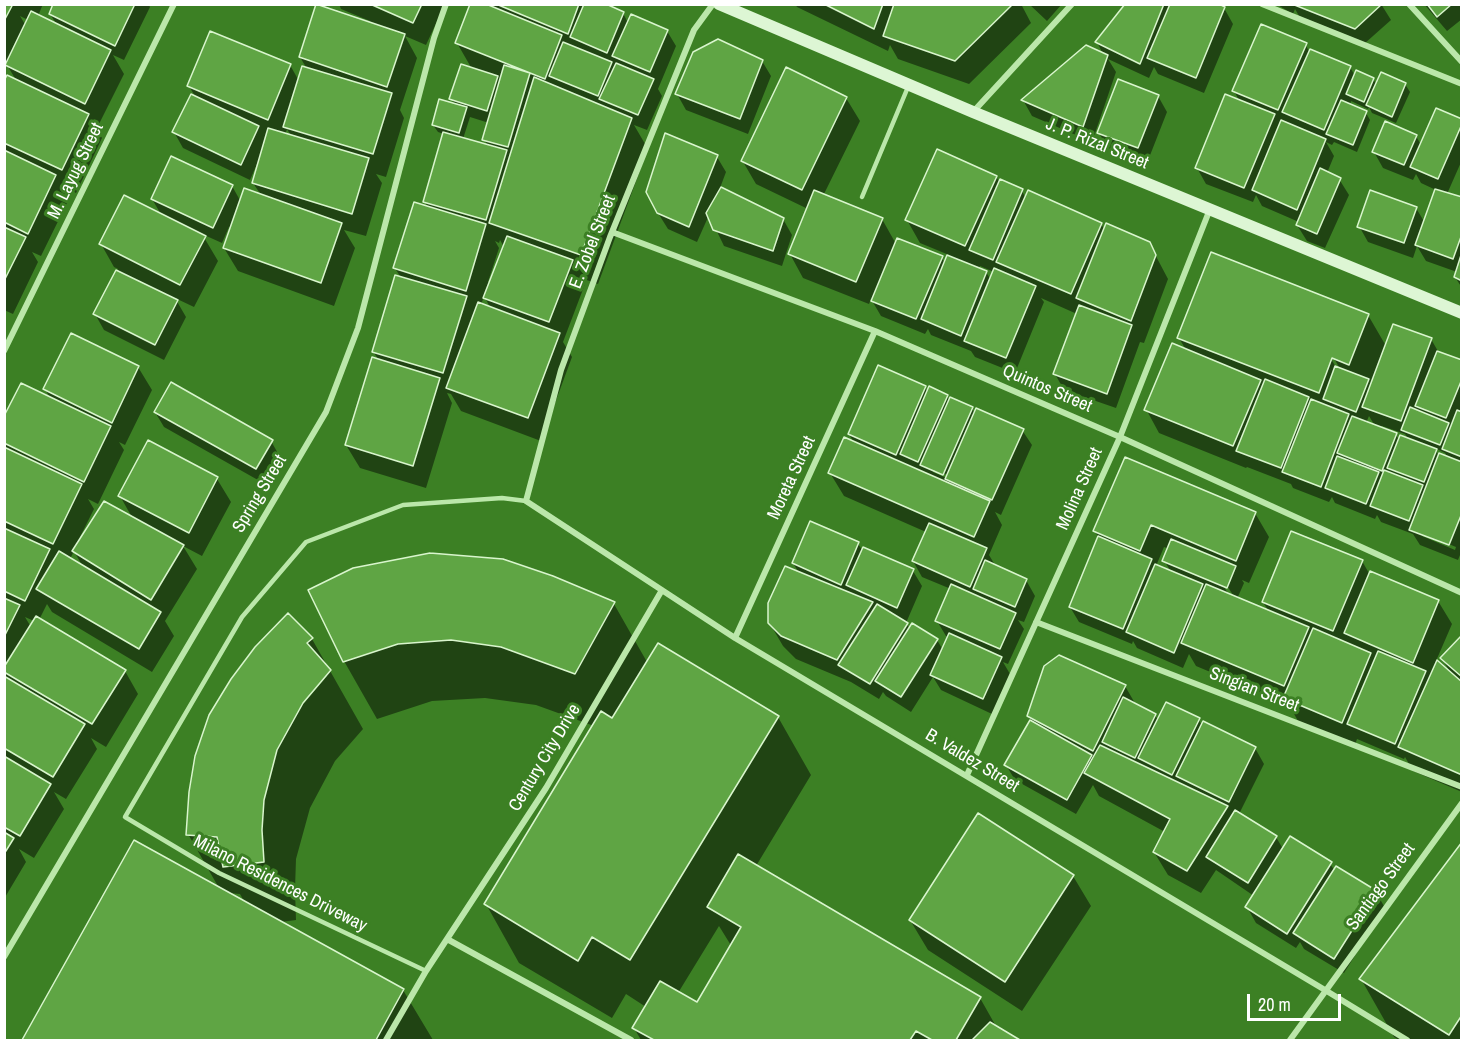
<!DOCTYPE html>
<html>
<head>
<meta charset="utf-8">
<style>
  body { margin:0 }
  #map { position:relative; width:1466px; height:1045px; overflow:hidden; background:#3c8024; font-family:"Archivo Narrow",sans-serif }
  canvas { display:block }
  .frame { position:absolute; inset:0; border:6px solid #fff; pointer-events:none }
  .scale { position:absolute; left:1247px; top:994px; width:94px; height:27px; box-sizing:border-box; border:3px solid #fff; border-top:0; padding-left:8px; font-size:18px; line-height:21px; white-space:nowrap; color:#fff; -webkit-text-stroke:4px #3c8024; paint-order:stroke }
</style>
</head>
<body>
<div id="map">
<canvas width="1466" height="1045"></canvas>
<div class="frame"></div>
<div class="scale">20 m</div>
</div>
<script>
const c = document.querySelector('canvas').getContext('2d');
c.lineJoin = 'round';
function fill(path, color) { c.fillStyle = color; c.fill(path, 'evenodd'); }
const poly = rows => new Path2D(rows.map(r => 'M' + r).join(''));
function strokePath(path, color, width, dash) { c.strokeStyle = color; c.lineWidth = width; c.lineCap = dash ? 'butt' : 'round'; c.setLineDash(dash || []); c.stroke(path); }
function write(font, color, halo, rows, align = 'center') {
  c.font = font + ' "Archivo Narrow",sans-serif'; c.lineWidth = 6; c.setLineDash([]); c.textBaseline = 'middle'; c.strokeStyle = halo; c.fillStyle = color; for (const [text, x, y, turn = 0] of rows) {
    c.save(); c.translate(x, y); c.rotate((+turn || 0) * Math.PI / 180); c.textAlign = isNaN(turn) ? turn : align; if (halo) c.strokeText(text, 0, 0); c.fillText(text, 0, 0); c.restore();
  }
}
const shadow = poly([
  [4,4,43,4,38,16,57,25,50,14,55,4,148,4,150,7,124,60,113,55,124,74,98,126,93,123,102,138,76,193,60,185,69,199,41,256,32,252,38,262,13,314,4,310,4,84,16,80,7,65,4,71],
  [20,16,28,20,26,26],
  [339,4,443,4,439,17,426,45,405,36,417,58,400,110,404,118,386,177,376,174,382,183,366,236,344,230,355,248,334,306,238,271,224,248,231,228,229,227,222,243,202,234,218,261,194,307,175,298,186,317,164,360,104,330,95,314,118,269,114,267,101,244,162,216,152,199,232,186,241,202,261,195,253,183,259,165,257,164,250,180,183,148,174,132,196,98,189,86,290,65,299,81,307,69,300,57,369,23,370,21,341,9],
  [287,129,291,136,285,135],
  [472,4,602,4,623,13,628,23,667,31,676,46,658,89,662,96,647,130,634,125,648,149,598,284,581,278,585,284,563,342,572,357,541,441,461,411,451,394,447,393,452,403,426,488,360,468,346,445,379,361,373,351,401,278,395,268,428,207,425,202,444,134,438,132,433,125,455,105,451,98,472,69,457,43],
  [470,117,489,123,484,139,488,146,463,139],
  [500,240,504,247,491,283,488,282,499,248,495,241,499,243],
  [484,296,491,309,481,305],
  [795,4,1021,4,1031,23,969,84,898,59,890,45,888,51,797,7],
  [1029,4,1062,4,1047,21],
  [1127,4,1215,4,1224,8,1233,24,1204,93,1158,74,1154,67,1149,78,1108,59,1116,72,1092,142,1032,116,1023,100,1104,56,1097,42],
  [1276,4,1381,4,1391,20,1364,44,1302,21,1295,9,1293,14],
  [1424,4,1462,4,1462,19,1447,31],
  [1305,44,1310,53,1350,67,1355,76,1373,79,1377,85,1405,84,1410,92,1396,123,1372,113,1369,107,1368,109,1351,101,1350,105,1366,113,1370,120,1357,152,1334,142,1332,145,1326,142,1334,156,1327,173,1339,179,1349,195,1325,248,1307,241,1297,225,1299,222,1262,206,1256,195,1253,202,1206,184,1197,168,1240,102,1234,91],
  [762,61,771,76,748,134,686,110,677,94],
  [1158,96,1167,112,1147,163,1108,149,1099,133],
  [846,98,860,121,823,196,882,219,896,244,941,257,945,263,949,255,920,243,907,220,996,177,999,181,1022,191,1026,199,1101,224,1105,230,1149,243,1168,279,1144,343,1140,342,1116,408,1064,390,1055,374,1077,314,1041,298,1044,302,1015,373,975,357,971,351,931,335,928,329,925,334,881,316,871,299,869,304,803,278,790,254,808,209,756,184,742,160],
  [980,266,994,272,991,280,986,272,978,269],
  [1462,121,1462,160,1447,194,1462,199,1462,288,1455,277,1457,272,1426,261,1417,246,1413,258,1368,242,1359,226,1416,208,1425,223,1436,190,1421,183,1416,174,1413,180,1383,168,1374,152,1416,136,1421,145],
  [666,135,717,157,726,172,720,188,783,219,792,235,782,266,724,246,709,215,697,242,668,229,658,213],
  [1368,315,1386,346,1431,339,1439,353,1462,362,1462,550,1458,560,1420,545,1413,534,1381,522,1377,515,1375,519,1335,503,1332,497,1329,502,1293,488,1291,484,1247,467,1246,468,1159,433,1146,409,1186,350,1179,338],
  [1330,351,1340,369,1337,369,1327,352],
  [1369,416,1375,426,1366,423],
  [1382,426,1405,434,1408,439,1399,441,1396,434,1380,428],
  [1435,448,1445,453,1448,458,1439,457],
  [1422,533,1456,547,1455,550,1422,536],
  [138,367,152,390,125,445,119,442,124,450,98,504,88,499,94,509,80,537,82,538,133,519,120,496,149,442,217,479,231,502,202,556,183,546,197,569,165,621,174,636,152,672,52,612,47,604,39,620,125,671,138,694,106,747,91,738,97,749,66,799,54,792,64,809,34,858,19,849,26,862,4,899,4,420,50,398,45,389],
  [74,551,83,567,70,559],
  [25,617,34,621,31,627],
  [925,387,928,393,947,396,950,401,972,408,975,414,1022,430,1032,445,1001,515,995,512,1002,525,989,555,995,565,1026,580,1035,596,1024,622,1018,620,1024,629,1008,664,1003,662,1010,674,992,714,941,690,933,677,911,712,886,696,883,692,879,699,851,682,796,659,783,646,769,622,799,573,793,563,858,544,863,551,913,571,922,586,906,623,910,629,937,640,943,650,949,638,946,636,937,621,951,589,922,577,913,561,926,532,844,496,830,473,854,443,849,434],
  [933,469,950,476,949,479,933,472],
  [155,412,271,441,280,457,265,484,164,427],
  [1255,513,1269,537,1249,583,1242,580,1244,583,1237,599,1269,612,1263,602,1362,561,1370,575,1438,601,1452,624,1436,661,1451,674,1442,658,1462,637,1462,792,1413,771,1405,757,1404,759,1357,739,1355,745,1298,721,1289,705,1196,666,1189,654,1183,668,1137,648,1133,641,1132,644,1079,622,1070,607,1099,539,1095,531],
  [1164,547,1169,549,1164,560,1171,572,1156,566],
  [1224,581,1233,595,1229,595,1221,582],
  [310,590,614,604,647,662,778,717,811,775,756,866,980,998,997,1028,1017,1040,641,1040,634,1028,646,1007,626,994,612,1018,519,963,486,904,594,726,536,705,485,698,432,701,377,719,344,661],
  [719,926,732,947,698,1004,678,993],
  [312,639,363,729,335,761,310,808,296,859,295,889,296,920,281,922,403,990,433,1040,24,1040,135,842,219,888,188,834,211,716],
  [325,674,327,676,299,709,296,707],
  [228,893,240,894,245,903],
  [1125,686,1136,705,1155,715,1158,720,1199,720,1202,726,1255,748,1264,764,1239,814,1276,837,1283,849,1330,864,1335,871,1337,868,1376,892,1385,908,1344,973,1304,949,1300,942,1296,948,1256,923,1247,907,1254,896,1216,870,1201,893,1168,875,1154,852,1165,832,1099,796,1093,785,1076,814,1015,780,1006,765,1031,721,1028,716],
  [979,815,1073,876,1091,906,1022,1011,928,950,910,920],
  [1462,845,1462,1040,1399,1040,1394,1037,1361,979]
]);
const building = poly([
  [4,4,13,4,4,21,4,4],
  [53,4,135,4,115,46,49,14,53,4],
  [316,4,405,34,387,87,299,57,316,4],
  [370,4,422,4,413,23,370,4],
  [470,4,486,4,562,35,545,79,455,43,470,4],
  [496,4,579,4,568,34,496,4],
  [584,4,606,4,624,12,607,53,570,37,584,4],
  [824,4,883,4,874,29,824,4],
  [894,4,1013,4,955,61,883,36,894,4],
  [1125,4,1164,4,1140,64,1095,42,1125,4],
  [1170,4,1219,4,1225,7,1196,78,1147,58,1170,4],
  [1292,4,1382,4,1355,29,1292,4],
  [1427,4,1452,4,1437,17,1427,4],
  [31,11,111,50,85,104,5,65,31,11],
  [631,14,668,30,650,72,612,56,631,14],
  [1261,24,1307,43,1278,110,1232,91,1261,24],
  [210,31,291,64,268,120,187,86,210,31],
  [718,39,763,60,740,119,675,94,693,52,718,39],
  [563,42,612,62,598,96,549,76,563,42],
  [1086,45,1108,55,1083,127,1021,100,1086,45],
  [1310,49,1351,66,1324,130,1282,112,1310,49],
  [616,63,654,79,638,115,599,99,616,63],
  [461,64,498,76,487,111,449,99,461,64],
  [504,65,530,73,508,147,482,140,504,65],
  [302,66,392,93,373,154,283,127,302,66],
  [786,67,847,97,802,190,741,161,786,67],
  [1356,70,1374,78,1364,102,1346,94,1356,70],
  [1381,72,1406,83,1392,117,1366,105,1381,72],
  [7,75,89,114,62,170,4,143,4,81,7,75],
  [534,77,632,118,581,255,489,223,534,77],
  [1118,79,1159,95,1138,148,1097,133,1118,79],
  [191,94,259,126,241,165,172,132,191,94],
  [1225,94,1275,114,1244,188,1195,168,1225,94],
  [439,99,467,107,459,133,432,125,439,99],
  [1341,100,1367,111,1353,145,1326,134,1341,100],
  [1436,108,1462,119,1462,124,1438,179,1410,167,1436,108],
  [1281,120,1326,139,1297,210,1252,190,1281,120],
  [1385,121,1417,135,1404,165,1372,152,1385,121],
  [268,128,369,158,352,214,252,183,268,128],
  [443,132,507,150,486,220,423,202,443,132],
  [665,133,718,155,689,227,657,213,646,192,665,133],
  [937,149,997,176,965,246,905,220,937,149],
  [4,150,56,175,28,234,4,222,4,150],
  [171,156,233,185,213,228,151,199,171,156],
  [1320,168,1341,178,1317,234,1296,225,1320,168],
  [1000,179,1023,189,993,260,969,250,1000,179],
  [721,187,784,218,773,251,713,230,706,213,721,187],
  [244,188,342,223,321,283,223,248,244,188],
  [1435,189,1462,197,1462,234,1453,259,1415,245,1435,189],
  [814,190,883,218,856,282,788,254,814,190],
  [1028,190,1102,223,1071,294,996,262,1028,190],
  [1370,190,1417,207,1404,243,1357,227,1370,190],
  [124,195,206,236,180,285,99,244,124,195],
  [414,202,486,224,466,291,393,268,414,202],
  [1106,223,1150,242,1156,255,1131,321,1076,298,1106,223],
  [4,227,26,237,4,281,4,227],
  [507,236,573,260,549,322,483,298,507,236],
  [897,238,943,256,916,319,871,301,897,238],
  [1211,252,1369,314,1349,365,1332,358,1319,393,1177,338,1211,252],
  [1462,252,1462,281,1454,277,1462,252],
  [947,255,987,271,961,336,921,319,947,255],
  [994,268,1036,286,1006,358,964,341,994,268],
  [116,270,178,300,155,345,93,314,116,270],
  [395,275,467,296,443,373,372,352,395,275],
  [478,302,560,333,528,418,446,388,478,302],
  [1079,305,1132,325,1107,394,1053,374,1079,305],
  [1393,324,1432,338,1401,421,1362,407,1393,324],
  [71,333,139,366,112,423,43,389,71,333],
  [1172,343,1261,380,1233,446,1144,410,1172,343],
  [1437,351,1462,360,1462,379,1446,418,1415,406,1437,351],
  [372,357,440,378,413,466,345,445,372,357],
  [878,365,926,386,896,455,848,434,878,365],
  [1335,366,1369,379,1356,412,1323,399,1335,366],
  [1265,379,1309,397,1281,468,1236,451,1265,379],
  [171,382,273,440,256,469,154,412,171,382],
  [21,383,111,426,84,482,4,443,4,416,21,383],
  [929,386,948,395,918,462,900,454,929,386],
  [950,397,973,407,943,475,920,465,950,397],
  [1311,399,1349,414,1321,487,1282,472,1311,399],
  [1410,407,1449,423,1440,445,1401,430,1410,407],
  [976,408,1024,429,992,500,945,479,976,408],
  [1457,410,1462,412,1462,457,1442,449,1457,410],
  [1352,416,1397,433,1382,471,1337,453,1352,416],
  [1400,435,1437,449,1424,482,1387,468,1400,435],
  [844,437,990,501,974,537,828,473,844,437],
  [148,440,218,477,189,533,118,496,148,440],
  [4,447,82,484,53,544,4,521,4,447],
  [1439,453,1462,462,1462,513,1449,545,1409,530,1439,453],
  [1337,456,1379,472,1366,504,1325,488,1337,456],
  [1125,457,1256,512,1236,561,1151,525,1140,551,1093,531,1125,457],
  [1384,470,1423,485,1409,521,1370,506,1384,470],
  [104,501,184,545,151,600,72,551,104,501],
  [810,521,859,542,841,585,792,563,810,521],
  [929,523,987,548,970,587,912,561,929,523],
  [4,528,50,549,25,601,4,591,4,528],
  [1291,531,1363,560,1333,631,1262,602,1291,531],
  [1098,536,1152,559,1123,629,1069,607,1098,536],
  [1171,539,1236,566,1227,588,1162,561,1171,539],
  [863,547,914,569,897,608,846,585,863,547],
  [59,551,161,612,139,649,36,589,59,551],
  [430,553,503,559,553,576,615,602,575,674,501,647,451,640,398,644,343,662,308,590,353,568,430,553],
  [985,560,1027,579,1015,607,973,589,985,560],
  [1155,564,1203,584,1174,653,1126,632,1155,564],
  [785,566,873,602,837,660,781,636,768,623,768,603,785,566],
  [1370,571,1439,600,1413,663,1344,633,1370,571],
  [951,584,1016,613,1000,649,935,621,951,584],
  [1206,584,1309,627,1284,686,1181,643,1206,584],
  [4,598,20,605,4,637,4,598],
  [877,604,908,623,870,684,838,665,877,604],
  [288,613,313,638,307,643,331,670,303,703,277,750,264,800,262,830,264,862,223,867,217,837,186,835,189,792,195,756,209,715,231,679,255,647,288,613],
  [36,616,126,670,92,724,4,672,4,667,36,616],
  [912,623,938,639,901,697,875,681,912,623],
  [1313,628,1371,653,1342,723,1283,698,1313,628],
  [949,633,1002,657,983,699,930,675,949,633],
  [1462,635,1462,677,1440,658,1462,635],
  [658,643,779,716,630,960,592,937,578,961,484,904,601,711,612,718,658,643],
  [1378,651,1426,671,1395,744,1347,724,1378,651],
  [1059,655,1126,685,1093,751,1027,716,1044,666,1059,655],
  [1437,660,1462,682,1462,775,1398,747,1437,660],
  [4,676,85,724,53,777,4,748,4,676],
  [1123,697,1156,714,1135,758,1102,742,1123,697],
  [1166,702,1200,718,1172,775,1138,758,1166,702],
  [1030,720,1092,755,1067,800,1004,765,1030,720],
  [1203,721,1256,747,1229,802,1176,776,1203,721],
  [1100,745,1228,806,1187,871,1153,852,1170,819,1084,773,1100,745],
  [4,756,51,784,20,836,4,827,4,756],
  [1235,810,1277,836,1248,883,1206,857,1235,810],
  [978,813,1074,875,1005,982,909,920,978,813],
  [4,832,14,838,4,854,4,832],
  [1290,836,1332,862,1287,934,1245,907,1290,836],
  [134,840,404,989,376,1040,22,1040,134,840],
  [1462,842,1462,1015,1449,1035,1359,979,1462,842],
  [738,854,981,997,956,1040,932,1040,916,1031,910,1040,654,1040,632,1028,660,981,697,1002,741,927,707,907,738,854],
  [1336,866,1377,891,1334,959,1293,933,1336,866],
  [990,1022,1020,1040,972,1040,990,1022]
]);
const lane = poly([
  [862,197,908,87],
  [426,971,219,873,125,817,242,617,306,542,403,505,502,498,526,501]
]);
const street = poly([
  [713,4,694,30,610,237,561,370,526,501,735,638,1325,990,1407,1040],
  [1262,4,1462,84],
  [1409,4,1462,62],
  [973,112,1072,4],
  [612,232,875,331,1120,437,1462,593],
  [4,351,174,4],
  [1036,622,1462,787],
  [735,638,875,331],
  [967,775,1120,437,1210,209],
  [447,939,631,1040],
  [4,957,326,412,358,328,434,38,446,4],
  [386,1040,426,971,546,788,662,590],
  [1290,1040,1462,803]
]);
const secondary = poly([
  [719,4,973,112,1462,313]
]);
const streetNames = [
  ["J. P. Rizal Street",1097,144,22],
  ["M. Layug Street",76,171,-64],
  ["E. Zobel Street",593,242,-69],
  ["Quintos Street",1047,389,23],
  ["Moreta Street",792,478,-65],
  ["Molina Street",1080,489,-66],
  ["Spring Street",260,494,-59],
  ["Singian Street",1254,690,21],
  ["Century City Drive",545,758,-59],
  ["B. Valdez Street",972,761,31],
  ["Milano Residences Driveway",280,884,27],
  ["Santiago Street",1381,887,-54]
];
fill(shadow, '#0007');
fill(building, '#5fa544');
strokePath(building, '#d9f5cd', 1.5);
strokePath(lane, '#bbe7aa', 4.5);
strokePath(street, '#bbe7aa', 6);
strokePath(secondary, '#ddf6d4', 12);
write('18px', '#fff', '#3c8024', streetNames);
</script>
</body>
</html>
